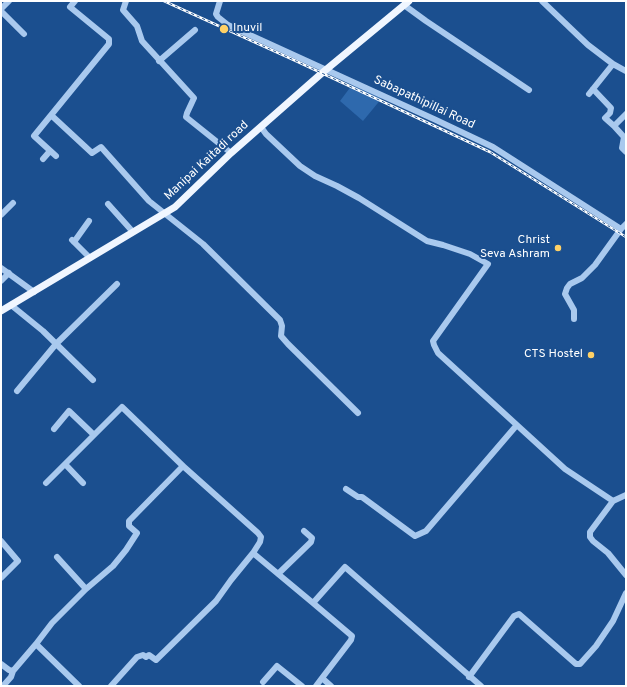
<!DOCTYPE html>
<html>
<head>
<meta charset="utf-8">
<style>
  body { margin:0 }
  #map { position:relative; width:627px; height:687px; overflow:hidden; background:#1b4f8f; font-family:Overpass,sans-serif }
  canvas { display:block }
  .frame { position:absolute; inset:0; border:2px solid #fff; pointer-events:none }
</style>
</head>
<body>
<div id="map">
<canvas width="627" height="687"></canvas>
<div class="frame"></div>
</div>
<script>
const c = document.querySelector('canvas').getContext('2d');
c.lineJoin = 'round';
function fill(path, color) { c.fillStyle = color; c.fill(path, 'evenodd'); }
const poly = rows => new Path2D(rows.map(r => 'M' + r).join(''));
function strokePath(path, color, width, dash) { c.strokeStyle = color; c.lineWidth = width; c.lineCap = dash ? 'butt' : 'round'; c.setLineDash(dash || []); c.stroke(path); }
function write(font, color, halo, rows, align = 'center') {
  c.font = font + ' Overpass,sans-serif'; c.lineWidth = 4; c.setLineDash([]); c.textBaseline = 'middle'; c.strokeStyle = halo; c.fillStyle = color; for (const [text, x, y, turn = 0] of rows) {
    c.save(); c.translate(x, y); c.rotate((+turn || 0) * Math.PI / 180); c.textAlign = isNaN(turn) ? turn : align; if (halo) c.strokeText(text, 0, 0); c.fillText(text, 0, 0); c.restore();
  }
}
const green = poly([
  [352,85,382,98,363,121,340,101]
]);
const minor = poly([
  [126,1,123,10,137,26,142,41,194,98,187,113,186,117,231,153],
  [220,1,216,14,218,17,228,25,436,120,493,147,621,229,626,224],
  [542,1,588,45,613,64,626,71],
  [404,5,426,21,529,90],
  [1,9,9,1],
  [1,11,24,34],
  [159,61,195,30],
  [593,89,611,108,610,113,605,118,614,126],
  [589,94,613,64],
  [626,114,614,126,624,137,622,148,626,152],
  [51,115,92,153,101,147,149,201,203,244,280,320,282,326,281,336,288,344,358,413],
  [261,127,266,134,300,166,315,176,337,186,359,198,427,241,443,245,470,254,488,264,433,341,434,345,438,353,565,469,613,501],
  [56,156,34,136,109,44,109,39,70,7,75,1],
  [43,159,50,151],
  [108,204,133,232],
  [1,215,13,203],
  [72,240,90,258],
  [74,242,89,221],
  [1,268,34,292],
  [1,281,9,273],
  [11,305,43,331,93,380],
  [574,319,574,310,565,294,567,288,570,284,582,278,595,265,621,229],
  [17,391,56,344,117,284],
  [54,429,69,411,94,435,122,407,183,466,258,533,261,537,260,542,253,553,313,603,345,567,481,686],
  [46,483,65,464],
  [83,483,65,464,94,435],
  [346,489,358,497,362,497,415,536,426,531,516,426],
  [626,495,613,501,590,532,590,537,593,541,608,553,626,575],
  [1,541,18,561,1,578],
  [57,557,86,589],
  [278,574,311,542,312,538,304,531],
  [313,603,352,636,351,640,322,678],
  [1,664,9,670,13,671],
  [469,677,514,616,519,614,576,664,580,664,596,646,613,621,626,593],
  [263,682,277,666,302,686],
  [3,686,11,677,13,671,36,644],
  [79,686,36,644,52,623,86,589,113,566,126,550,137,533,129,526,129,521,183,466],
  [111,686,137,657,143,655,146,657,149,655,156,660,216,601,231,580,253,553],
  [316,686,322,678,331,686]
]);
const major = poly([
  [1,311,175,207,231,153,322,73,409,1]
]);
const rail = poly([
  [164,1,296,61,490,152,626,237]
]);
const markers = [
  [224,29,5,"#ffd166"],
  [558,248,4,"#ffd166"],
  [591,355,4,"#ffd166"]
];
const poiNames = [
  ["Inuvil",233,29,"left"],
  ["Christ",550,241],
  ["Seva Ashram",550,255],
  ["CTS Hostel",583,355]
];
const streetNames = [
  ["Sabapathipillai Road",424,103,25],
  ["Manipai Kaitadi road",207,161,-43]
];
fill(green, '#2e69ad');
strokePath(minor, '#a9c9ee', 6);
strokePath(major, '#f0f6ff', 7);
strokePath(rail, '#fff', 2.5);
strokePath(rail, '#1b4f8f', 1, [3]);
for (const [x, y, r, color] of markers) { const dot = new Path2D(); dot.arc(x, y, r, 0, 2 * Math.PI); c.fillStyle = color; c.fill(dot); strokePath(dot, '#1b4f8f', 1.5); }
write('12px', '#fff', '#1b4f8f', poiNames, 'right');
write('12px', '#fff', '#1b4f8f', streetNames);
</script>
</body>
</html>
